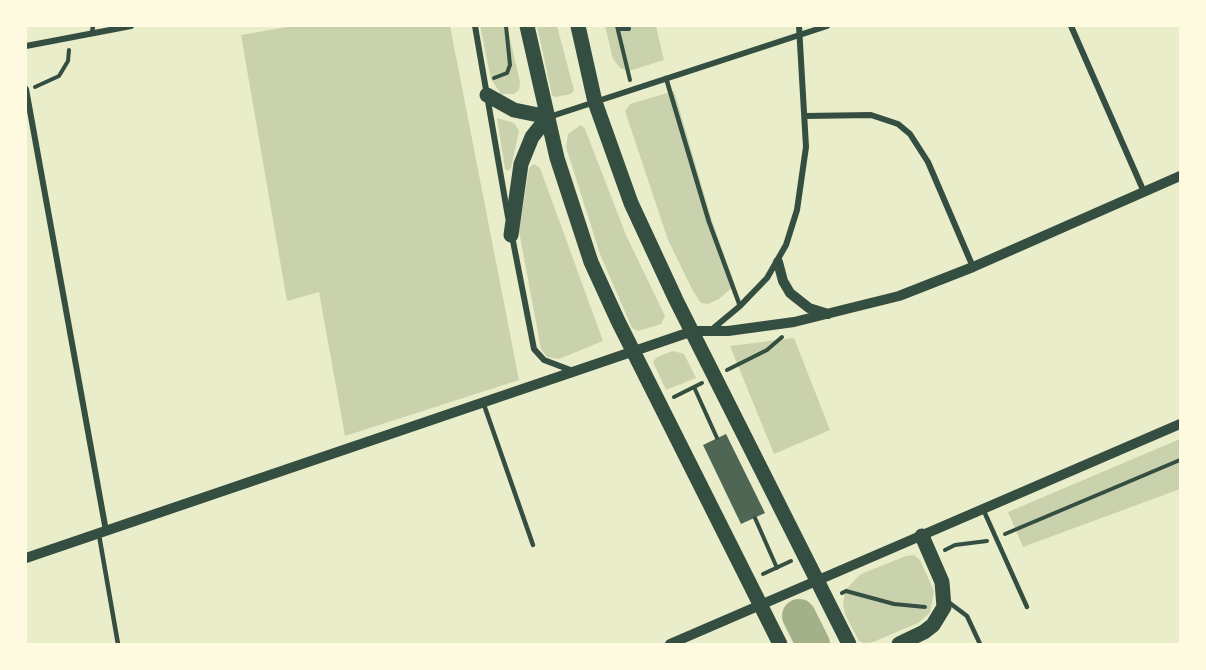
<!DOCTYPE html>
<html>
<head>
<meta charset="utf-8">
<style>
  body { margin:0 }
  #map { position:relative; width:1206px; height:670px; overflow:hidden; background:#e9edc9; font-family:"Public Sans",sans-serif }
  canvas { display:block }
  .frame { position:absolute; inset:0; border:27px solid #fefae0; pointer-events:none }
</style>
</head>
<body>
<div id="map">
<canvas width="1206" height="670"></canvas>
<div class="frame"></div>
</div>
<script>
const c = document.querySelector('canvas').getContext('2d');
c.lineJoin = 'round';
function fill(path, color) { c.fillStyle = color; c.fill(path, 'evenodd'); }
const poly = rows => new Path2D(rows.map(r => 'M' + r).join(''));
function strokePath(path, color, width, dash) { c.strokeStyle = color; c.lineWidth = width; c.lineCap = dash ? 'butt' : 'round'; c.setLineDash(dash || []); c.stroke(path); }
const green = poly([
  [293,26,450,26,519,380,345,436,319,292,287,301,241,35],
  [480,26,507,26,520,82,519,90,514,94,501,94,491,79],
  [537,26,557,26,574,90,571,94,555,97,552,95],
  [605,26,656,26,664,60,629,71,620,68,613,59],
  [674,91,712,221,735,285,719,299,708,304,701,303,693,291,668,240,625,111,630,104],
  [497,118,514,123,519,131,511,168,508,171,505,169],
  [581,125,585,129,626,235,665,316,661,324,638,331,632,328,600,254,566,147,568,134],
  [534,164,540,168,603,341,559,359,547,357,541,349,519,231,529,168],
  [794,338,830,430,774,454,730,346],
  [673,351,684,354,696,378,666,390,653,362,657,357],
  [1180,439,1180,489,1023,547,1008,512],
  [914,555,920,560,934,591,930,613,918,623,873,642,865,644,859,641,845,614,843,603,846,589,861,574,906,556]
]);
const river = poly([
  [799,616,813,644]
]);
const building = poly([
  [726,434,765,513,741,524,703,445]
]);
const path = poly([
  [617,26,630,80],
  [620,29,629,29,628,26],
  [494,78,507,73,510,65,506,26],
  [35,87,59,76,68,61,69,50],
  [727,370,767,350,782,337],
  [694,387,717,438],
  [674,397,702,383],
  [755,518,777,568],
  [1005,534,1180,460],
  [945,550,955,545,987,541],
  [763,574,791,561],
  [842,593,846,591,894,604,925,607]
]);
const service = poly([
  [92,33,93,26],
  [666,78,709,222,740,306],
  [483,402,533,545],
  [983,509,1027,607],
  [99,535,118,644],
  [947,601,967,616,980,644]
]);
const minor = poly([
  [475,26,508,217],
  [1071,26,1144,192],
  [26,46,131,26],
  [26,89,106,531],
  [805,116,871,115,898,124,910,134,928,162,973,267],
  [549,117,827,26],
  [512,236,534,349,544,360,573,371],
  [710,331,740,306,767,278,786,245,797,210,806,147,799,26]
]);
const tertiary = poly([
  [778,262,783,281,790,293,809,308,828,314],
  [26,558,693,331,728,331,794,322,899,296,973,267,1180,176],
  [670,644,1180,424]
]);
const primary = poly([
  [527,26,557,158,591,262,618,321,780,644],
  [578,26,595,102,631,203,676,300,849,644],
  [487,95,514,110,548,117],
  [511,235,521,164,532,137,548,117],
  [899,644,924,632,933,625,944,607,942,582,922,536]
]);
fill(green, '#cad2ad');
strokePath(river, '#a3b18a', 34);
fill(building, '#4f6655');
strokePath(path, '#344e41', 4);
strokePath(service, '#344e41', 4.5);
strokePath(minor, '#344e41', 6);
strokePath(tertiary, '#344e41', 10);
strokePath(primary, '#344e41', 15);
</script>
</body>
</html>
